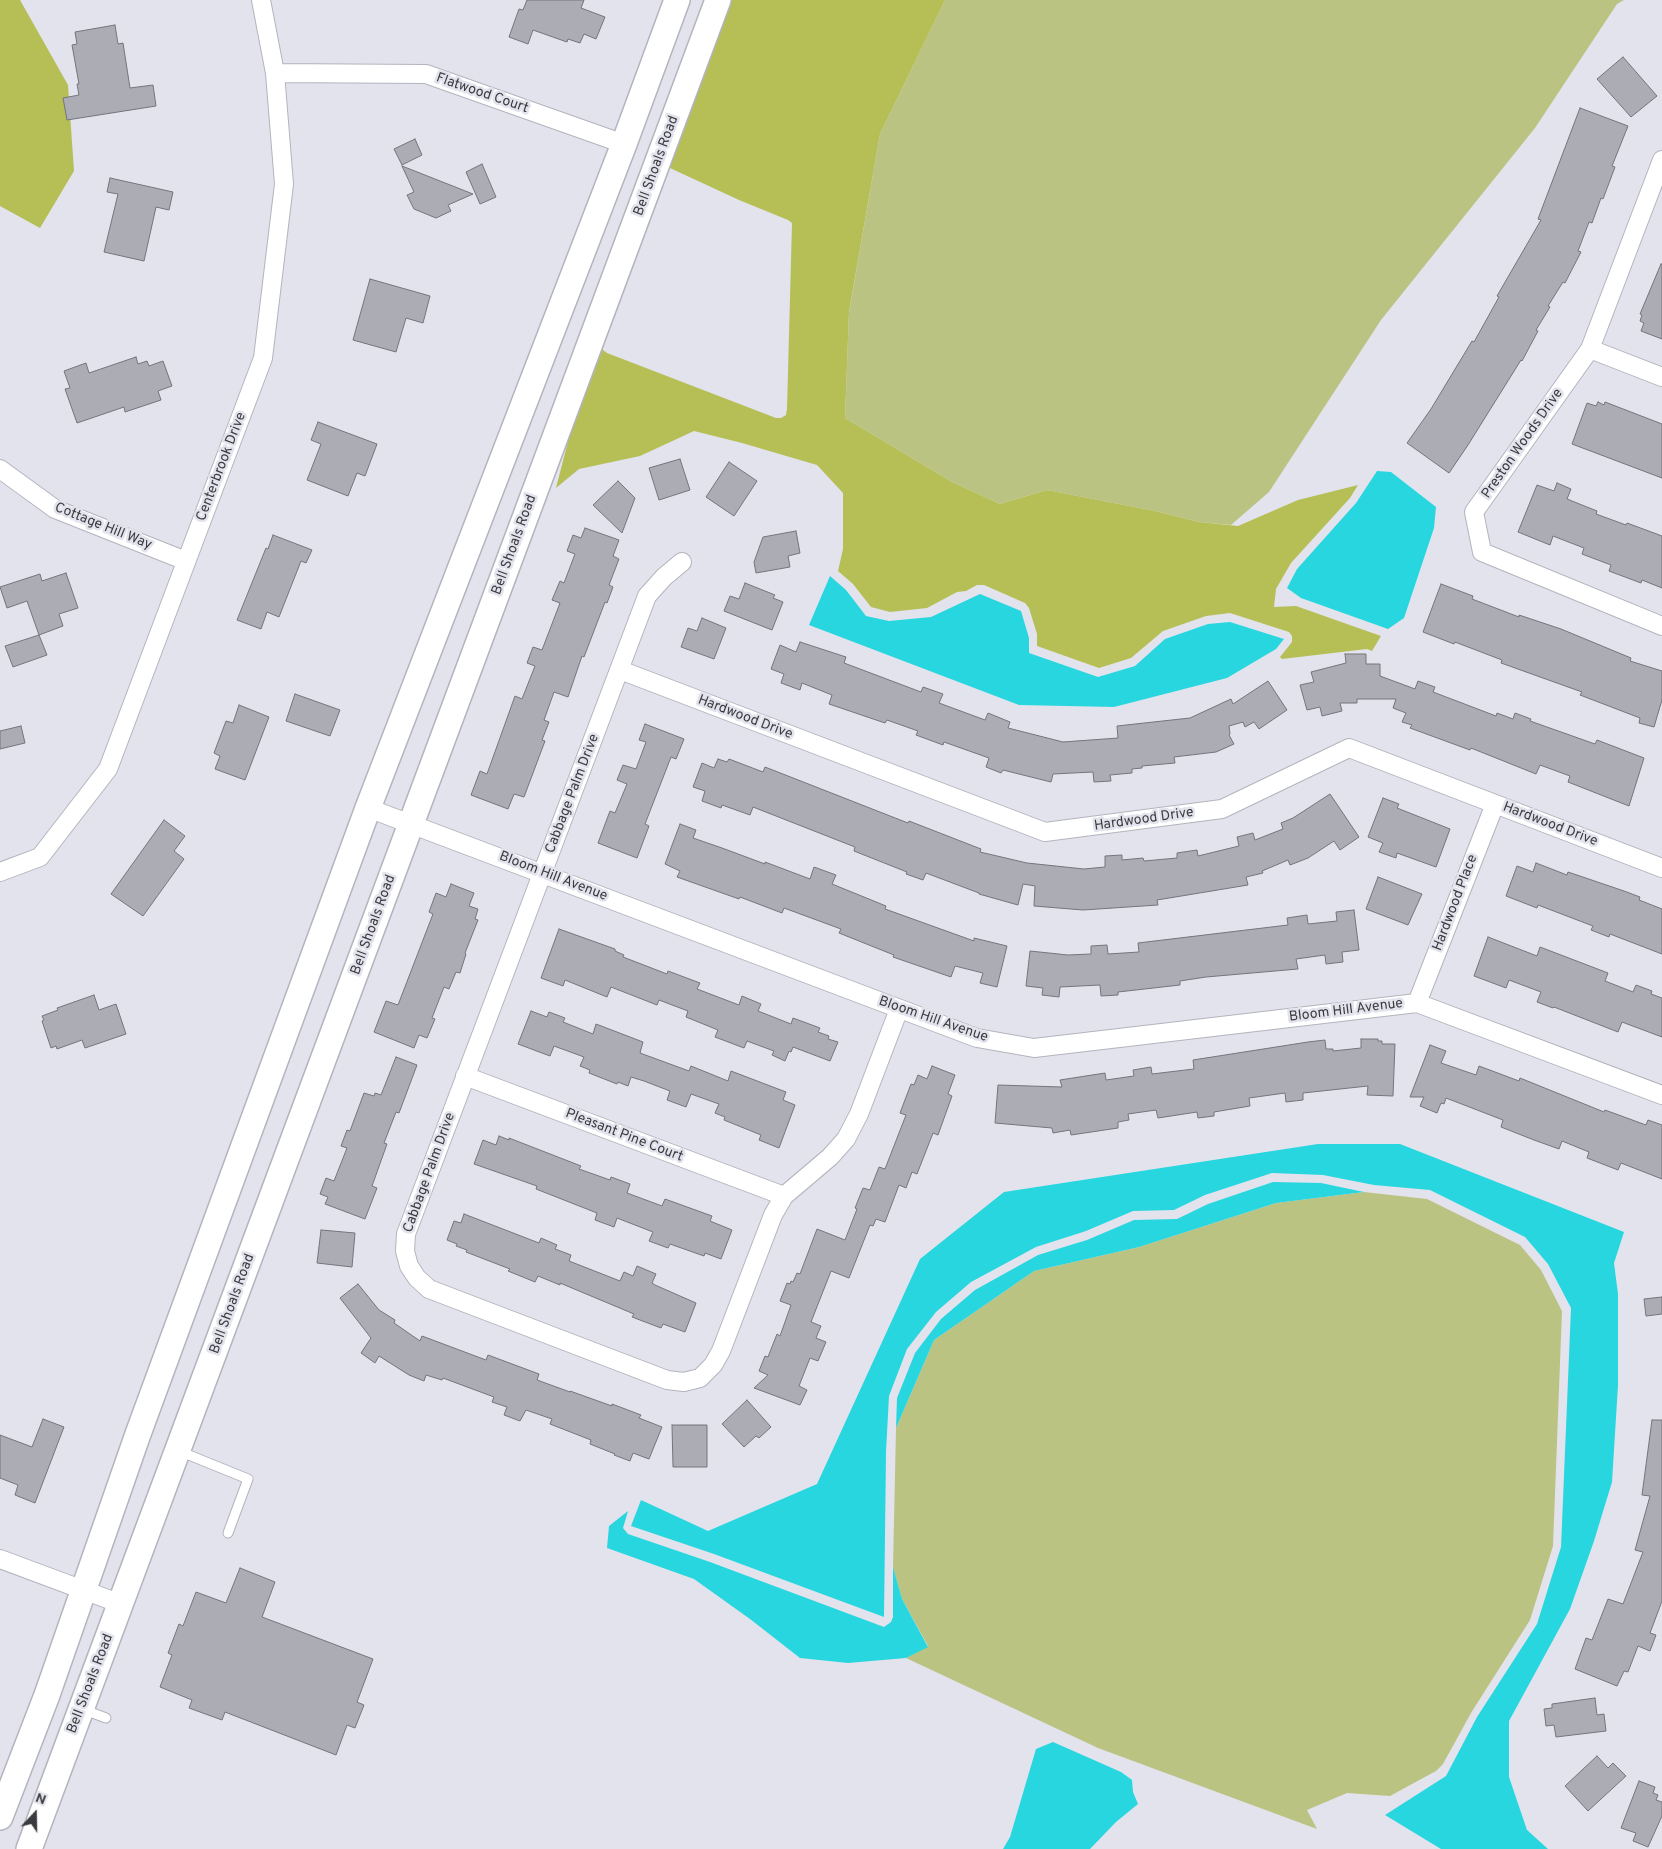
<!DOCTYPE html>
<html>
<head>
<meta charset="utf-8">
<style>
  body { margin:0 }
  #map { position:relative; width:1662px; height:1849px; overflow:hidden; background:#e3e3ed; font-family:Overpass,sans-serif }
  canvas { display:block }
  .north { position:absolute; left:10px; top:1789px; width:50px; height:50px; -webkit-text-stroke:4px #e3e3ed; paint-order:stroke; rotate:21deg; font-size:14px; font-weight:700; line-height:20px; text-align:center; color:#3b3b3f }
  .north::after { content:''; display:block; margin:auto; width:18px; height:22px; background:#3b3b3f; clip-path:polygon(50% 0,100% 100%,50% 72%,0 100%) }
</style>
</head>
<body>
<div id="map">
<canvas width="1662" height="1849"></canvas>
<div class="north">N</div>
</div>
<script>
const c = document.querySelector('canvas').getContext('2d');
c.lineJoin = 'round';
function fill(path, color) { c.fillStyle = color; c.fill(path, 'evenodd'); }
const poly = rows => new Path2D(rows.map(r => 'M' + r).join(''));
function strokePath(path, color, width, dash) { c.strokeStyle = color; c.lineWidth = width; c.lineCap = dash ? 'butt' : 'round'; c.setLineDash(dash || []); c.stroke(path); }
function write(font, color, halo, rows, align = 'center') {
  c.font = font + ' Overpass,sans-serif'; c.lineWidth = 5; c.setLineDash([]); c.textBaseline = 'middle'; c.strokeStyle = halo; c.fillStyle = color; for (const [text, x, y, turn = 0] of rows) {
    c.save(); c.translate(x, y); c.rotate((+turn || 0) * Math.PI / 180); c.textAlign = isNaN(turn) ? turn : align; if (halo) c.strokeText(text, 0, 0); c.fillText(text, 0, 0); c.restore();
  }
}
const green = poly([
  [945,0,1624,0,1617,4,1535,128,1381,320,1269,492,1231,525,1199,522,1155,511,1047,490,1000,504,952,482,845,418,849,313,880,134],
  [1364,1192,1427,1199,1520,1245,1541,1270,1562,1311,1553,1546,1530,1620,1471,1713,1443,1764,1436,1771,1390,1796,1347,1793,1307,1810,1317,1829,1098,1748,906,1658,928,1646,902,1599,893,1567,896,1428,934,1340,1034,1271,1139,1247,1276,1203]
]);
const forest = poly([
  [0,0,20,0,68,85,74,171,40,228,0,206],
  [722,0,945,0,880,134,849,312,845,418,952,482,1000,504,1047,490,1155,511,1199,522,1238,526,1298,500,1358,485,1350,498,1291,563,1276,589,1274,607,1296,606,1381,636,1372,651,1367,649,1282,659,1280,657,1292,642,1292,636,1289,632,1230,613,1206,616,1163,631,1131,658,1099,668,1037,646,1037,634,1029,608,1025,603,984,585,977,585,966,591,957,592,927,608,890,612,871,607,853,584,838,571,843,549,843,493,817,465,742,443,694,431,640,456,579,469,556,488,601,313,602,344,603,350,607,353,776,418,781,418,786,415,787,409,792,223,788,220,739,200,657,162]
]);
const water = poly([
  [1377,471,1391,472,1436,507,1434,528,1404,618,1388,629,1301,598,1287,588,1297,569,1356,503],
  [830,576,846,590,866,616,889,621,931,617,980,594,1021,611,1029,638,1029,653,1098,677,1135,666,1165,639,1208,624,1230,622,1284,639,1276,649,1227,678,1114,707,1019,705,809,625],
  [1318,1144,1400,1144,1624,1232,1614,1263,1618,1294,1618,1385,1612,1482,1594,1541,1570,1609,1509,1721,1509,1777,1527,1830,1548,1849,1441,1849,1385,1815,1446,1776,1477,1717,1537,1624,1561,1547,1571,1308,1548,1264,1525,1237,1430,1190,1374,1185,1323,1175,1272,1173,1205,1195,1174,1210,1133,1211,1086,1231,1036,1247,971,1282,936,1312,907,1349,889,1396,886,1452,884,1617,714,1554,631,1526,641,1500,708,1531,817,1484,920,1259,1004,1192],
  [1273,1182,1321,1183,1364,1192,1276,1203,1139,1247,1034,1271,934,1340,896,1428,897,1398,915,1353,941,1319,975,1290,1038,1255,1087,1240,1134,1220,1177,1219,1208,1204],
  [628,1511,623,1528,628,1534,710,1562,884,1627,891,1622,893,1617,893,1567,902,1599,928,1647,906,1658,848,1663,800,1658,750,1619,694,1579,607,1548,609,1526],
  [1053,1742,1121,1772,1132,1780,1133,1792,1138,1804,1116,1822,1090,1849,1003,1849,1010,1837,1036,1749]
]);
const building = poly([
  [527,0,584,0,581,8,605,17,596,39,584,34,580,43,568,39,567,42,533,30,528,44,509,37,519,9,523,10,527,0],
  [115,25,118,44,123,43,130,88,153,85,156,106,67,120,63,98,79,95,77,84,79,84,72,45,77,44,75,32,115,25],
  [1623,57,1657,96,1631,117,1597,79,1623,57],
  [1580,108,1628,126,1612,166,1615,167,1603,199,1601,198,1592,223,1589,222,1578,251,1581,252,1565,283,1563,282,1548,306,1550,307,1536,330,1538,331,1522,361,1521,360,1468,445,1449,473,1407,443,1431,409,1472,341,1474,342,1499,297,1497,296,1541,220,1538,219,1580,108],
  [415,139,422,155,402,165,394,149,415,139],
  [482,164,496,197,480,204,466,172,482,164],
  [402,166,473,194,448,205,451,211,436,218,414,209,407,195,414,192,402,166],
  [110,178,173,192,169,210,156,207,144,261,104,252,118,194,107,192,110,178],
  [1661,264,1662,264,1662,339,1641,331,1644,323,1640,321,1642,315,1640,314,1661,264],
  [370,279,430,296,423,323,406,318,396,352,353,340,370,279],
  [136,357,138,364,147,361,149,366,163,361,172,386,158,391,161,400,125,412,124,407,77,423,65,389,70,388,64,371,86,363,89,373,136,357],
  [1598,402,1604,405,1605,402,1662,424,1662,478,1572,444,1587,403,1596,406,1598,402],
  [318,422,377,444,365,476,357,473,348,496,307,480,321,444,311,440,318,422],
  [680,459,690,490,659,500,649,468,680,459],
  [729,462,757,481,734,516,706,497,729,462],
  [618,481,635,498,622,533,593,505,618,481],
  [1557,483,1571,489,1567,499,1597,511,1596,514,1626,525,1627,523,1662,536,1662,588,1642,580,1641,583,1609,571,1611,565,1582,554,1584,548,1553,536,1550,545,1518,532,1537,485,1554,491,1557,483],
  [585,528,619,540,613,556,619,559,609,585,613,587,607,603,605,602,584,657,582,656,568,697,554,692,544,720,549,722,542,740,545,741,524,797,514,794,508,809,471,795,480,771,487,774,515,696,522,699,535,666,527,663,533,647,542,650,560,603,552,600,560,581,564,583,575,554,567,551,573,535,581,538,585,528],
  [796,531,800,553,788,556,790,567,756,573,754,562,763,537,796,531],
  [273,535,312,550,306,563,301,561,279,617,267,612,261,629,237,620,266,548,268,549,273,535],
  [66,573,78,608,59,614,63,626,39,635,27,601,7,608,0,587,40,574,42,581,66,573],
  [745,583,775,595,773,598,783,602,772,630,724,611,730,596,739,599,745,583],
  [1441,584,1473,596,1472,599,1519,617,1519,615,1561,629,1631,658,1630,661,1662,671,1662,700,1654,727,1639,723,1640,718,1580,695,1582,692,1501,663,1502,660,1455,642,1454,644,1423,632,1441,584],
  [702,618,726,628,714,659,681,647,688,628,697,631,702,618],
  [39,635,47,655,13,667,5,646,39,635],
  [800,642,846,657,844,663,921,692,923,687,943,694,939,703,985,720,988,713,1010,722,1008,728,1063,742,1118,738,1117,726,1190,718,1231,699,1233,704,1268,681,1287,710,1259,729,1254,722,1245,727,1243,722,1229,726,1230,734,1229,735,1234,744,1216,752,1174,757,1175,763,1142,766,1142,768,1132,769,1132,773,1110,775,1111,781,1094,782,1093,772,1053,774,1051,782,1003,770,1001,773,986,767,989,758,944,742,943,745,916,735,918,731,887,720,885,723,829,704,832,695,802,683,800,690,781,683,784,674,771,669,780,645,796,652,800,642],
  [1345,654,1366,654,1366,664,1380,664,1380,676,1415,689,1418,681,1435,687,1433,692,1496,716,1497,713,1513,719,1515,713,1531,719,1530,721,1595,744,1597,740,1644,758,1629,806,1568,782,1570,776,1540,765,1536,774,1471,748,1470,750,1410,728,1412,725,1402,722,1406,713,1393,708,1396,699,1357,699,1357,703,1340,703,1342,711,1322,716,1320,707,1307,710,1300,685,1314,682,1311,672,1346,663,1345,654],
  [295,694,340,710,330,736,286,721,295,694],
  [239,705,269,717,245,780,215,769,220,756,214,753,226,721,233,723,239,705],
  [645,724,684,739,676,759,671,757,645,824,649,826,637,858,598,843,610,811,615,813,627,784,617,780,623,765,636,769,646,742,639,740,645,724],
  [21,726,25,743,0,749,0,731,21,726],
  [718,759,727,762,729,759,763,772,765,767,908,823,909,821,981,849,980,852,1027,863,1084,869,1105,867,1105,856,1122,855,1122,860,1143,858,1144,861,1177,858,1177,853,1197,850,1198,856,1239,846,1237,837,1253,833,1255,840,1283,829,1281,823,1293,818,1330,794,1359,837,1340,850,1334,841,1308,858,1290,865,1288,860,1262,871,1263,873,1246,877,1248,885,1157,900,1158,905,1083,910,1034,906,1035,886,1023,884,1018,905,979,894,979,893,926,873,923,880,906,874,907,872,854,851,855,847,753,807,750,815,722,805,721,808,702,801,705,791,693,787,702,763,714,768,718,759],
  [1383,798,1399,804,1397,808,1450,829,1436,867,1397,853,1396,858,1379,852,1383,843,1368,837,1383,798],
  [164,820,185,836,174,851,184,859,143,916,111,894,164,820],
  [680,824,696,830,693,838,722,848,765,864,765,862,810,879,814,867,836,875,832,884,886,906,885,909,974,941,974,938,1007,946,997,987,980,983,983,973,955,966,951,977,893,957,894,955,839,933,841,929,784,908,782,913,740,897,739,899,677,877,680,871,665,864,680,824],
  [1536,863,1567,875,1568,872,1624,891,1640,897,1639,900,1662,909,1662,954,1610,934,1609,937,1591,930,1593,926,1538,905,1537,908,1506,896,1517,866,1533,872,1536,863],
  [1378,877,1422,894,1408,925,1366,909,1378,877],
  [451,884,474,893,469,906,478,909,475,919,478,920,465,953,466,954,460,973,456,972,449,989,444,987,432,1018,435,1019,427,1038,419,1035,414,1048,374,1032,386,1001,398,1005,433,914,429,912,436,893,446,897,451,884],
  [1354,910,1359,950,1342,952,1343,962,1326,964,1325,955,1296,959,1298,969,1206,977,1180,981,1180,985,1118,992,1118,995,1101,996,1100,985,1060,987,1059,997,1042,995,1043,988,1026,986,1030,951,1068,955,1091,954,1091,946,1107,945,1108,954,1139,952,1138,943,1288,925,1287,918,1307,915,1308,924,1337,921,1336,912,1354,910],
  [559,929,615,949,615,951,624,955,623,957,667,974,668,971,700,983,697,989,739,1005,742,996,761,1004,758,1011,791,1024,793,1018,820,1028,818,1032,829,1036,828,1039,838,1042,830,1061,793,1047,791,1052,789,1051,785,1061,772,1055,774,1051,747,1041,744,1048,715,1037,718,1030,686,1017,688,1011,659,1000,657,1005,611,987,607,997,565,980,563,986,541,978,559,929],
  [1488,937,1537,956,1540,947,1608,973,1605,981,1633,992,1636,985,1652,991,1651,994,1662,998,1662,1037,1622,1022,1618,1032,1554,1007,1553,1008,1537,1002,1541,992,1509,980,1506,988,1474,976,1488,937],
  [94,995,99,1010,116,1004,126,1034,85,1048,82,1040,57,1049,56,1046,51,1048,42,1021,44,1020,42,1016,58,1010,57,1008,94,995],
  [531,1011,547,1017,549,1012,565,1018,563,1022,593,1034,596,1024,643,1042,640,1053,689,1071,691,1066,728,1081,731,1071,786,1092,783,1100,795,1105,779,1148,759,1140,761,1135,724,1120,725,1117,715,1113,719,1104,691,1094,686,1107,667,1100,670,1091,644,1081,631,1077,628,1086,618,1082,617,1084,589,1073,590,1070,580,1066,584,1057,554,1046,550,1056,518,1044,531,1011],
  [1361,1039,1378,1039,1378,1041,1382,1041,1382,1044,1395,1044,1393,1096,1367,1095,1368,1086,1303,1093,1303,1100,1286,1102,1285,1093,1249,1098,1250,1106,1214,1112,1214,1116,1198,1118,1197,1112,1158,1118,1156,1110,1128,1114,1129,1120,1118,1122,1118,1128,1071,1135,1070,1130,1053,1133,1052,1128,995,1123,998,1085,1062,1087,1060,1080,1105,1073,1106,1080,1134,1076,1133,1070,1151,1067,1152,1074,1194,1069,1193,1060,1308,1042,1325,1040,1326,1049,1333,1049,1333,1051,1361,1048,1361,1039],
  [1430,1045,1446,1051,1441,1063,1476,1075,1479,1066,1519,1081,1520,1078,1604,1112,1605,1110,1646,1125,1648,1120,1662,1125,1662,1179,1621,1163,1618,1170,1587,1158,1589,1152,1562,1141,1559,1149,1534,1140,1501,1127,1503,1120,1446,1098,1444,1104,1441,1103,1437,1113,1420,1106,1424,1097,1410,1097,1430,1045],
  [396,1057,417,1065,399,1113,396,1112,384,1143,387,1144,372,1186,377,1188,365,1219,325,1204,328,1197,320,1194,326,1178,334,1181,347,1148,341,1146,347,1130,350,1131,364,1093,374,1096,375,1093,381,1095,396,1057],
  [932,1066,955,1075,948,1094,952,1096,938,1135,933,1133,917,1174,912,1172,906,1188,899,1185,885,1222,876,1219,873,1226,870,1225,849,1278,831,1271,811,1322,821,1326,816,1338,826,1342,818,1361,810,1358,799,1386,807,1390,800,1405,754,1388,768,1375,759,1371,765,1356,768,1357,777,1334,780,1336,791,1305,780,1301,787,1283,790,1284,791,1281,793,1282,797,1273,800,1274,817,1229,845,1240,857,1209,855,1208,863,1188,870,1190,879,1167,885,1169,906,1115,900,1113,911,1084,914,1085,918,1075,927,1079,932,1066],
  [499,1136,509,1140,509,1138,581,1166,579,1169,610,1180,611,1177,630,1184,627,1193,662,1206,665,1199,712,1216,710,1221,732,1230,721,1259,705,1253,704,1256,670,1244,668,1248,649,1241,653,1232,617,1218,614,1227,595,1220,597,1213,536,1189,537,1186,474,1164,483,1140,496,1145,499,1136],
  [464,1214,539,1243,541,1238,557,1245,555,1249,571,1255,569,1261,620,1281,624,1272,633,1276,637,1266,656,1274,652,1283,655,1285,696,1303,685,1332,663,1324,661,1328,632,1317,634,1314,560,1283,560,1285,538,1276,535,1282,508,1271,510,1269,466,1252,467,1250,456,1246,457,1244,447,1240,454,1221,461,1223,464,1214],
  [321,1230,355,1233,352,1267,317,1263,321,1230],
  [358,1284,379,1310,395,1320,394,1323,420,1341,422,1336,486,1360,488,1355,539,1374,537,1380,570,1392,570,1391,612,1406,612,1404,641,1415,639,1418,662,1427,649,1459,633,1453,630,1461,614,1455,615,1454,590,1444,591,1440,550,1424,552,1419,526,1410,520,1421,504,1415,507,1407,492,1402,494,1397,443,1378,442,1380,426,1375,424,1381,409,1375,379,1356,375,1363,361,1353,371,1338,340,1298,358,1284],
  [1662,1297,1662,1314,1646,1316,1644,1299,1662,1297],
  [747,1400,771,1427,759,1438,756,1436,744,1447,722,1424,747,1400],
  [43,1419,64,1427,35,1503,15,1495,18,1485,0,1478,0,1435,32,1447,43,1419],
  [1652,1420,1662,1420,1662,1601,1650,1633,1656,1635,1650,1651,1638,1646,1628,1672,1624,1671,1617,1686,1575,1669,1586,1638,1592,1640,1608,1599,1623,1604,1643,1552,1635,1550,1650,1496,1642,1495,1652,1420],
  [672,1425,707,1425,707,1467,673,1467,672,1425],
  [240,1568,275,1582,262,1617,373,1659,357,1702,364,1705,355,1728,347,1725,336,1755,225,1712,222,1720,189,1708,192,1700,160,1687,172,1655,168,1653,179,1624,183,1626,196,1592,226,1603,240,1568],
  [1595,1698,1597,1715,1604,1714,1606,1731,1556,1737,1554,1725,1546,1726,1544,1709,1552,1708,1552,1704,1595,1698],
  [1597,1756,1608,1768,1613,1763,1626,1776,1588,1811,1565,1786,1597,1756],
  [1639,1781,1655,1787,1653,1793,1658,1795,1656,1800,1662,1802,1662,1816,1648,1847,1633,1841,1636,1833,1621,1828,1639,1781]
]);
const service = poly([
  [179,1451,248,1479,228,1533],
  [82,1709,106,1718]
]);
const minor = poly([
  [275,73,426,74,624,144],
  [1662,160,1590,349,1474,512,1482,552,1662,626],
  [1590,349,1662,377],
  [0,469,55,509,186,561],
  [682,562,664,577,647,596,406,1234,405,1251,409,1266,417,1278,429,1289,667,1380,684,1382,700,1378,713,1365,721,1351,773,1215,784,1196,830,1157,846,1139,859,1114,899,1009],
  [620,670,1045,832,1222,809,1349,748,1662,868],
  [368,808,977,1038,1034,1048,1417,1003,1662,1095],
  [0,872,40,857,108,769,263,358,284,184,275,73,261,0],
  [1417,1003,1495,804],
  [465,1076,784,1196],
  [0,1559,121,1604]
]);
const secondary = poly([
  [0,1817,47,1695,138,1434,368,808,624,144,677,0],
  [29,1849,718,0]
]);
const streetNames = [
  ["Flatwood Court",482,94,19],
  ["Bell Shoals Road",657,166,-70],
  ["Preston Woods Drive",1523,444,-55],
  ["Centerbrook Drive",222,467,-69],
  ["Cottage Hill Way",103,527,22],
  ["Bell Shoals Road",515,545,-70],
  ["Hardwood Drive",745,718,21],
  ["Cabbage Palm Drive",573,794,-69],
  ["Hardwood Drive",1144,820,-8],
  ["Hardwood Drive",1550,825,21],
  ["Bloom Hill Avenue",553,877,21],
  ["Hardwood Place",1456,903,-69],
  ["Bell Shoals Road",374,925,-70],
  ["Bloom Hill Avenue",1346,1011,-7],
  ["Bloom Hill Avenue",933,1020,19],
  ["Pleasant Pine Court",624,1136,21],
  ["Cabbage Palm Drive",430,1173,-70],
  ["Bell Shoals Road",233,1304,-70],
  ["Bell Shoals Road",91,1684,-69]
];
fill(green, '#bbc383');
fill(forest, '#b5bf56');
fill(water, '#27d6de');
fill(building, '#abacb4');
strokePath(building, '#74747d', 1);
strokePath(service, '#b3b4bd', 11);
strokePath(minor, '#b3b4bd', 20);
strokePath(secondary, '#b3b4bd', 28);
strokePath(service, '#fff', 9);
strokePath(minor, '#fff', 18);
strokePath(secondary, '#fff', 25);
write('14px', '#3b3b3f', '#e3e3ed', streetNames);
</script>
</body>
</html>
